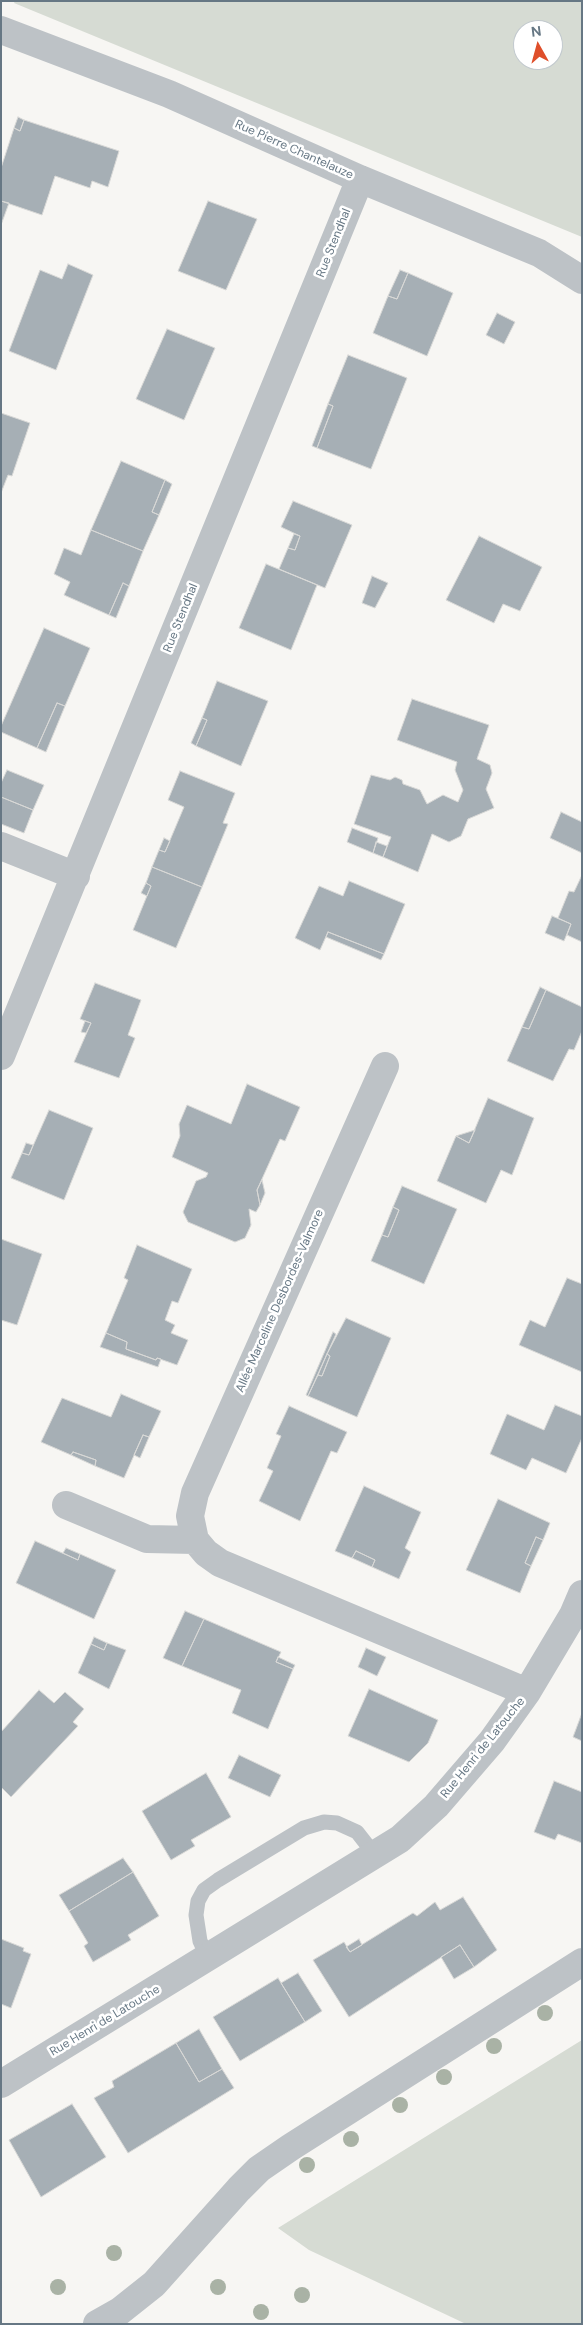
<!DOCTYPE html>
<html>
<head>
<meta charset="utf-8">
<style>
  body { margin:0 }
  #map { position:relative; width:583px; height:2325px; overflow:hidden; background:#f7f6f3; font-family:"DM Sans",sans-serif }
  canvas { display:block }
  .frame { position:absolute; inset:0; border:2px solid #667784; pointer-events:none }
  .north { position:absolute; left:513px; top:20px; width:50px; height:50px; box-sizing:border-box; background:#fff; border:1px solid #c2c9ce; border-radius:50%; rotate:353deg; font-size:14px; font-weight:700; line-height:20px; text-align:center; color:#667784 }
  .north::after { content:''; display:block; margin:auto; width:18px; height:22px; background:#df4f2b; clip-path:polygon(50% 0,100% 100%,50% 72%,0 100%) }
</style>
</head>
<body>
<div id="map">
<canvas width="583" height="2325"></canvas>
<div class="frame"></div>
<div class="north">N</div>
</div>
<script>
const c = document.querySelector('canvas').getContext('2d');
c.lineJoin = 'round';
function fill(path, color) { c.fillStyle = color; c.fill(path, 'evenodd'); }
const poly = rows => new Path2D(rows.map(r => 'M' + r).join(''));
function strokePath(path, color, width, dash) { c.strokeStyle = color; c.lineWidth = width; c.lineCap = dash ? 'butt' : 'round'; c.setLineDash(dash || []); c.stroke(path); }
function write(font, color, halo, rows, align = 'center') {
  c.font = font + ' "DM Sans",sans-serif'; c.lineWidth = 5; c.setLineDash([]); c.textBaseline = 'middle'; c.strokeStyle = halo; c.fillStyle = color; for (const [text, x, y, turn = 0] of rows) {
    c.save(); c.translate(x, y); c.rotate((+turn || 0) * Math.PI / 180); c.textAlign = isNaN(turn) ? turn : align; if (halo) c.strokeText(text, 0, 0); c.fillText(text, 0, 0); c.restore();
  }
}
const green = poly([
  [15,1,582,1,582,237,14,3],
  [523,30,553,30,553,60,523,60],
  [582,2040,582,2324,466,2324,309,2250,278,2228]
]);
const building = poly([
  [18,117,24,120,20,131,14,128,18,117],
  [24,120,119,151,108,187,92,181,90,188,55,176,42,215,1,201,1,168,14,128,20,131,24,120],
  [1,201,9,203,1,225,1,201],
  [208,201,257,219,226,290,178,271,208,201],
  [68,264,93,275,56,370,9,351,40,270,62,279,68,264],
  [400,270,408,273,397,299,388,296,400,270],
  [408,273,453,293,427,356,373,333,388,296,397,299,408,273],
  [497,313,515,322,504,344,486,335,497,313],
  [167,329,215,348,184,420,136,399,167,329],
  [348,355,407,378,371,469,317,448,333,406,328,404,348,355],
  [328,404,333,406,317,448,312,446,328,404],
  [1,413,30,423,12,476,8,475,1,493,1,413],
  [121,461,165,480,152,512,159,515,143,551,91,530,121,461],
  [165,480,172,484,159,515,152,512,165,480],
  [293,501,352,525,325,588,279,569,288,548,295,550,300,536,281,527,293,501],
  [91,530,143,551,129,586,123,583,109,615,64,595,70,582,54,574,64,548,81,555,91,530],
  [294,534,300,536,295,550,288,548,294,534],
  [479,536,542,567,520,611,503,604,494,623,446,600,479,536],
  [266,564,317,585,291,650,239,628,266,564],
  [372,576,388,583,375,608,362,603,372,576],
  [123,583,129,586,116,618,109,615,123,583],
  [44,628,90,648,65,706,57,703,37,748,1,732,1,726,44,628],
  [217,681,268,701,241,766,196,746,207,720,202,718,217,681],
  [412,699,489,725,477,759,490,765,492,773,486,789,494,808,468,819,461,836,449,842,432,834,418,872,383,857,391,837,354,824,371,775,390,780,395,777,402,780,403,784,420,790,427,804,443,795,458,802,463,790,455,770,457,762,397,740,412,699],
  [57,703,65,706,46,752,37,748,57,703],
  [202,718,207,720,196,746,191,743,202,718],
  [7,770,44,785,33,810,1,797,1,783,7,770],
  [180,771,235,793,223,823,228,824,202,887,152,867,159,850,165,852,184,807,168,800,180,771],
  [1,797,33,810,24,833,1,824,1,797],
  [561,812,582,822,582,853,550,838,561,812],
  [352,828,378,838,373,853,347,842,352,828],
  [164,838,170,841,165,852,159,850,164,838],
  [376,842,387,846,383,857,373,853,376,842],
  [152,867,202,887,176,948,133,930,151,886,146,883,152,867],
  [582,875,582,942,567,935,571,924,558,918,569,891,574,892,582,875],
  [349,881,405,904,384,954,328,932,320,950,295,938,319,886,343,896,349,881],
  [146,883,151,886,147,896,141,893,146,883],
  [552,916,571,924,564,941,545,933,552,916],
  [328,932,384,954,381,960,326,937,328,932],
  [95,983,141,1000,128,1035,135,1038,119,1078,74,1062,91,1023,80,1019,95,983],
  [540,987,546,990,529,1029,522,1027,540,987],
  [546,990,582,1007,582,1031,574,1050,569,1049,553,1081,507,1061,522,1027,529,1029,546,990],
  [85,1021,91,1023,86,1033,81,1032,85,1021],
  [247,1084,300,1107,285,1141,280,1139,257,1190,260,1205,256,1212,249,1209,251,1225,245,1238,235,1242,188,1222,183,1212,196,1181,206,1177,208,1173,172,1157,180,1136,179,1124,187,1105,231,1124,247,1084],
  [488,1098,534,1118,512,1175,501,1170,486,1203,437,1181,456,1136,469,1143,488,1098],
  [49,1110,93,1128,64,1200,11,1178,22,1153,29,1155,49,1110],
  [475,1130,469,1143,456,1136,475,1130],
  [26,1143,33,1145,29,1155,22,1153,26,1143],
  [262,1180,265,1193,260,1205,257,1190,262,1180],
  [402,1186,457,1209,424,1284,371,1261,382,1235,388,1237,399,1210,393,1207,402,1186],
  [393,1207,399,1210,388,1237,382,1235,393,1207],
  [1,1239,42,1254,17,1325,1,1320,1,1239],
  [137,1245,192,1269,178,1303,172,1301,165,1320,175,1325,171,1333,188,1340,177,1365,157,1358,156,1360,126,1349,127,1342,106,1333,128,1280,124,1278,137,1245],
  [567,1278,582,1284,582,1372,519,1345,530,1320,545,1327,567,1278],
  [346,1318,391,1338,357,1417,308,1396,318,1375,322,1376,330,1356,327,1354,346,1318],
  [333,1332,336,1334,308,1396,306,1395,333,1332],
  [106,1333,127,1342,126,1349,156,1360,157,1358,161,1359,158,1367,100,1347,106,1333],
  [327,1354,330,1356,322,1376,318,1375,327,1354],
  [121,1394,161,1411,149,1437,143,1435,124,1478,95,1466,96,1460,73,1452,71,1455,41,1442,62,1398,111,1417,121,1394],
  [555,1405,582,1416,582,1438,566,1473,532,1458,526,1470,490,1454,507,1414,544,1430,555,1405],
  [289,1406,347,1432,337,1453,331,1451,300,1521,259,1501,273,1471,267,1468,281,1436,276,1434,289,1406],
  [143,1435,149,1437,140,1458,134,1455,143,1435],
  [73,1452,96,1460,95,1466,71,1455,73,1452],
  [364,1486,421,1512,405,1548,411,1552,399,1579,372,1567,375,1560,356,1551,352,1558,335,1551,364,1486],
  [498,1499,550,1523,543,1540,536,1537,525,1563,531,1566,520,1593,466,1570,498,1499],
  [536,1537,543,1540,531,1566,525,1563,536,1537],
  [35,1541,78,1560,80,1554,116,1570,94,1619,16,1583,35,1541],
  [66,1548,80,1554,78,1560,63,1553,66,1548],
  [356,1551,375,1560,372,1567,352,1558,356,1551],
  [185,1611,204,1619,182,1666,163,1658,185,1611],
  [204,1619,281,1652,276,1662,293,1669,268,1729,232,1713,241,1690,182,1666,204,1619],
  [94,1637,107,1643,104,1650,91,1644,94,1637],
  [107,1643,126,1650,109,1689,78,1673,91,1644,104,1650,107,1643],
  [366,1648,386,1657,377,1676,358,1667,366,1648],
  [278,1657,295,1665,293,1669,276,1662,278,1657],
  [369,1689,438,1720,428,1743,409,1762,348,1736,369,1689],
  [39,1690,54,1703,65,1692,84,1709,73,1722,78,1726,11,1797,1,1787,1,1732,39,1690],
  [582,1713,582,1741,573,1737,582,1713],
  [239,1755,281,1775,270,1797,228,1778,239,1755],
  [206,1773,231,1817,191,1840,195,1846,171,1860,142,1811,206,1773],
  [554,1781,582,1792,582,1843,558,1834,555,1840,534,1832,554,1781],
  [123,1858,133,1872,69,1911,59,1895,123,1858],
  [133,1872,159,1916,128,1935,131,1940,93,1962,84,1946,88,1943,69,1911,133,1872],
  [463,1897,497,1950,474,1967,460,1945,349,2017,313,1960,344,1942,350,1952,413,1913,417,1916,435,1902,440,1910,463,1897],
  [1,1939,24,1948,23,1951,31,1954,11,2008,1,2004,1,1939],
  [359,1939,362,1945,350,1952,346,1947,359,1939],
  [460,1945,474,1967,454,1979,441,1957,460,1945],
  [298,1973,322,2011,305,2022,281,1983,298,1973],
  [278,1978,305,2022,240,2061,213,2017,278,1978],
  [199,2029,222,2069,199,2082,176,2043,199,2029],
  [176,2043,199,2082,222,2069,234,2088,128,2153,94,2098,114,2087,112,2081,176,2043],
  [72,2104,106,2157,41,2197,9,2140,72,2104]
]);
const lane = poly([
  [208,1958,200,1941,196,1915,198,1901,204,1890,218,1880,304,1828,324,1822,337,1823,357,1832,375,1855]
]);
const street = poly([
  [1,30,169,94,360,179,539,253,582,280],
  [1,846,76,876],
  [1,1056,360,179],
  [66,1505,147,1539,195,1540,206,1553,220,1563,527,1692],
  [195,1540,190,1516,195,1493,385,1066],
  [1,2084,400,1839,436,1806,492,1741,527,1692,573,1615,582,1594],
  [97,2324,120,2311,154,2284,239,2189,259,2169,291,2147,582,1962]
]);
const trees = [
  [545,2013],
  [494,2046],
  [444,2077],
  [400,2105],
  [351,2139],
  [307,2165],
  [114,2253],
  [58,2287],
  [218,2287],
  [302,2295],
  [261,2312]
];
const streetNames = [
  ["Rue Pierre Chantelauze",294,150,24],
  ["Rue Stendhal",334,243,-68],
  ["Rue Stendhal",181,618,-68],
  ["Allée Marceline Desbordes-Valmore",280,1301,-66],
  ["Rue Henri de Latouche",483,1748,-51],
  ["Rue Henri de Latouche",105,2021,-31]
];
fill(green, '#d6dbd3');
fill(building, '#a6afb5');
strokePath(building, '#d8d8d6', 1);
strokePath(lane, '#bdc2c6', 15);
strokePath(street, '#bdc2c6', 28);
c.fillStyle = '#a9b2a5';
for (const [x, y] of trees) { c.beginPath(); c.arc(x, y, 8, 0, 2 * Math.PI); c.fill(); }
write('12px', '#667784', '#fff', streetNames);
</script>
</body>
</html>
